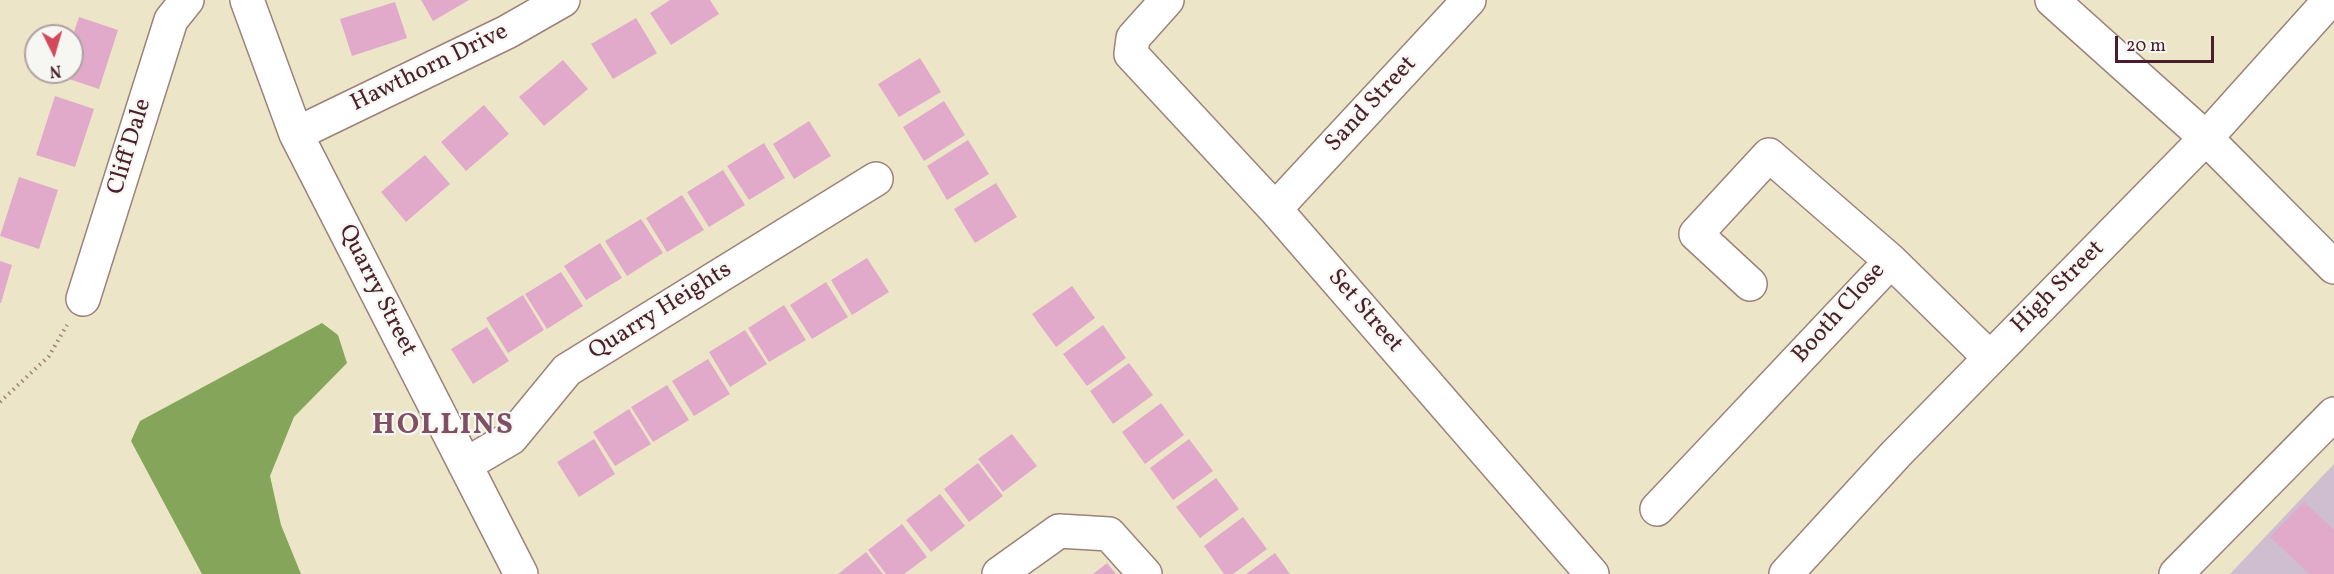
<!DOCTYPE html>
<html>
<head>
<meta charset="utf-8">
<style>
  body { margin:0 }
  #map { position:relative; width:2334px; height:574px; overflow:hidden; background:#ede5c8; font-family:Vollkorn,serif }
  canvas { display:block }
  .north { position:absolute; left:24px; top:24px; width:60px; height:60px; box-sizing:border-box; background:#f6f6f2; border:2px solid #b1a0a2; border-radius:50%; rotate:175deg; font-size:16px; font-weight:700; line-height:24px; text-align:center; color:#4a1f2b }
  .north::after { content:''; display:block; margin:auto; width:21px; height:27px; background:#d1495b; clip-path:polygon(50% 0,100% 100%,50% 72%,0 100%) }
  .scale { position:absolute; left:2115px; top:36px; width:99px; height:27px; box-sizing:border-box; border:3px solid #4a1f2b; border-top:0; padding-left:8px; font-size:18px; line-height:21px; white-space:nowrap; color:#4a1f2b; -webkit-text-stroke:4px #f6f6f2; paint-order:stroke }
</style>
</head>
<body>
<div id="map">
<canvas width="2334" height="574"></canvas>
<div class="north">N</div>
<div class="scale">20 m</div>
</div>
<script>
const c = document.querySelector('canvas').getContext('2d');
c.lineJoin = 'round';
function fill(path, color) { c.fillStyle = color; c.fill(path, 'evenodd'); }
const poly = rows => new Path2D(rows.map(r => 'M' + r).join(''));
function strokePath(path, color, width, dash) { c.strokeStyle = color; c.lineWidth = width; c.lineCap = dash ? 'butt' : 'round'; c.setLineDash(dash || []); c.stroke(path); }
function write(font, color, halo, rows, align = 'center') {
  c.font = font + ' Vollkorn,serif'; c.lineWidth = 4.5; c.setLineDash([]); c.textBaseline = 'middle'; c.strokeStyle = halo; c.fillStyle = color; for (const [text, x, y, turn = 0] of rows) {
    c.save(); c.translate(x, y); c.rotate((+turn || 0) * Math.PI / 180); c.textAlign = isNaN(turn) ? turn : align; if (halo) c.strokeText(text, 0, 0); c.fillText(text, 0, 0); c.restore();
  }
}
const industrial = poly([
  [2334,464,2334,574,2230,574]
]);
const forest = poly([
  [322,323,338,335,347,363,294,417,270,476,281,525,301,574,202,574,131,441,140,421]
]);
const building = poly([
  [421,0,469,0,433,21],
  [670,0,710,0,719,14,671,45,650,13],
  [395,2,407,38,352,56,340,19],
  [79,17,118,30,99,89,60,76,61,72,72,72,72,38],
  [636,18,657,53,613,79,591,44],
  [920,58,941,92,899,117,878,84],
  [563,60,588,89,544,126,519,97],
  [55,96,94,109,75,167,36,155],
  [944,101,965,135,924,161,903,127],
  [484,105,509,134,466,171,441,142],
  [809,121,831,156,794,179,773,144],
  [968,140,989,174,947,200,927,166],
  [764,143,785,178,749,200,727,166],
  [425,155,450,184,406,222,381,192],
  [723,170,745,205,709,227,687,192],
  [19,177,58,190,39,249,0,236],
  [996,183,1017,217,975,243,954,209],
  [682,195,704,230,667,252,646,218],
  [641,219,663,253,627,276,605,241],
  [600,243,622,278,586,300,564,266],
  [867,258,889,292,852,315,831,280],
  [0,261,12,265,1,303,0,303],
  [561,272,583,306,547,329,525,294],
  [826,282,848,317,812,339,790,305],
  [1072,286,1095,318,1056,347,1032,314],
  [523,295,544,330,508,353,486,318],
  [784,305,806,340,769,362,748,328],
  [1103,325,1126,358,1087,386,1063,354],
  [487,327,509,361,473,384,451,349],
  [745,330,767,364,730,387,709,352],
  [708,359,730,394,694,416,672,381],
  [1129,363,1153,395,1113,424,1090,391],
  [667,385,689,420,653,442,631,407],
  [1161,403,1184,435,1145,464,1122,432],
  [629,409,651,444,615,466,593,432],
  [1012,434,1037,466,1003,492,978,459],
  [594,439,615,474,579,497,557,462],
  [1189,439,1213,471,1173,500,1150,468],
  [978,463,1003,496,969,522,944,489],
  [1216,478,1239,509,1200,538,1176,507],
  [940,494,965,526,931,552,906,520],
  [2304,502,2334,530,2334,574,2310,574,2270,537],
  [1243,517,1267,549,1233,574,1224,574,1204,546],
  [902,524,927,557,904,574,886,574,868,550],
  [866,552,883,574,838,574],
  [1275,553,1290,574,1246,574],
  [1107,563,1116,574,1093,574]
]);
const path = poly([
  [0,402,49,356,67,325]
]);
const minor = poly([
  [247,0,296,134,521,574],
  [1167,0,1133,38,1131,54,1275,209,1592,574],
  [296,134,507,32,563,0],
  [1275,209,1469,0],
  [1891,261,1990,358],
  [83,299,171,20,187,0],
  [465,465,511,438,567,370,876,179],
  [1657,509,1891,261,1769,155,1696,234,1750,284],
  [999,574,1059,531,1109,534,1145,574],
  [2176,574,2334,414]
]);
const major = poly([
  [2052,0,2206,138,2334,267],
  [1786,574,1896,454,2206,138,2330,0]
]);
const streetNames = [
  ["Hawthorn Drive",430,69,-26],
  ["Sand Street",1372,105,-47],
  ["Cliff Dale",131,147,-73],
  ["High Street",2059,288,-45],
  ["Quarry Street",376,291,63],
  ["Quarry Heights",661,312,-32],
  ["Set Street",1364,312,49],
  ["Booth Close",1840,314,-48]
];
const districtNames = [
  ["HOLLINS",443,427]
];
fill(industrial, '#cfbdd0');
fill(forest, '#85a55a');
fill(building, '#e1aacb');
strokePath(minor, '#9c827a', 36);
strokePath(major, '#9c827a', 36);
strokePath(path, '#9c827a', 4, [1.5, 4.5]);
strokePath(minor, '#fff', 33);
strokePath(major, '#fff', 33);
write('24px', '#4a1f2b', '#f6f6f2', streetNames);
c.letterSpacing = '1.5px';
write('bold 30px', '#7f5063', '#f6f6f2', districtNames);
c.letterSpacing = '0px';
</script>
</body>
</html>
